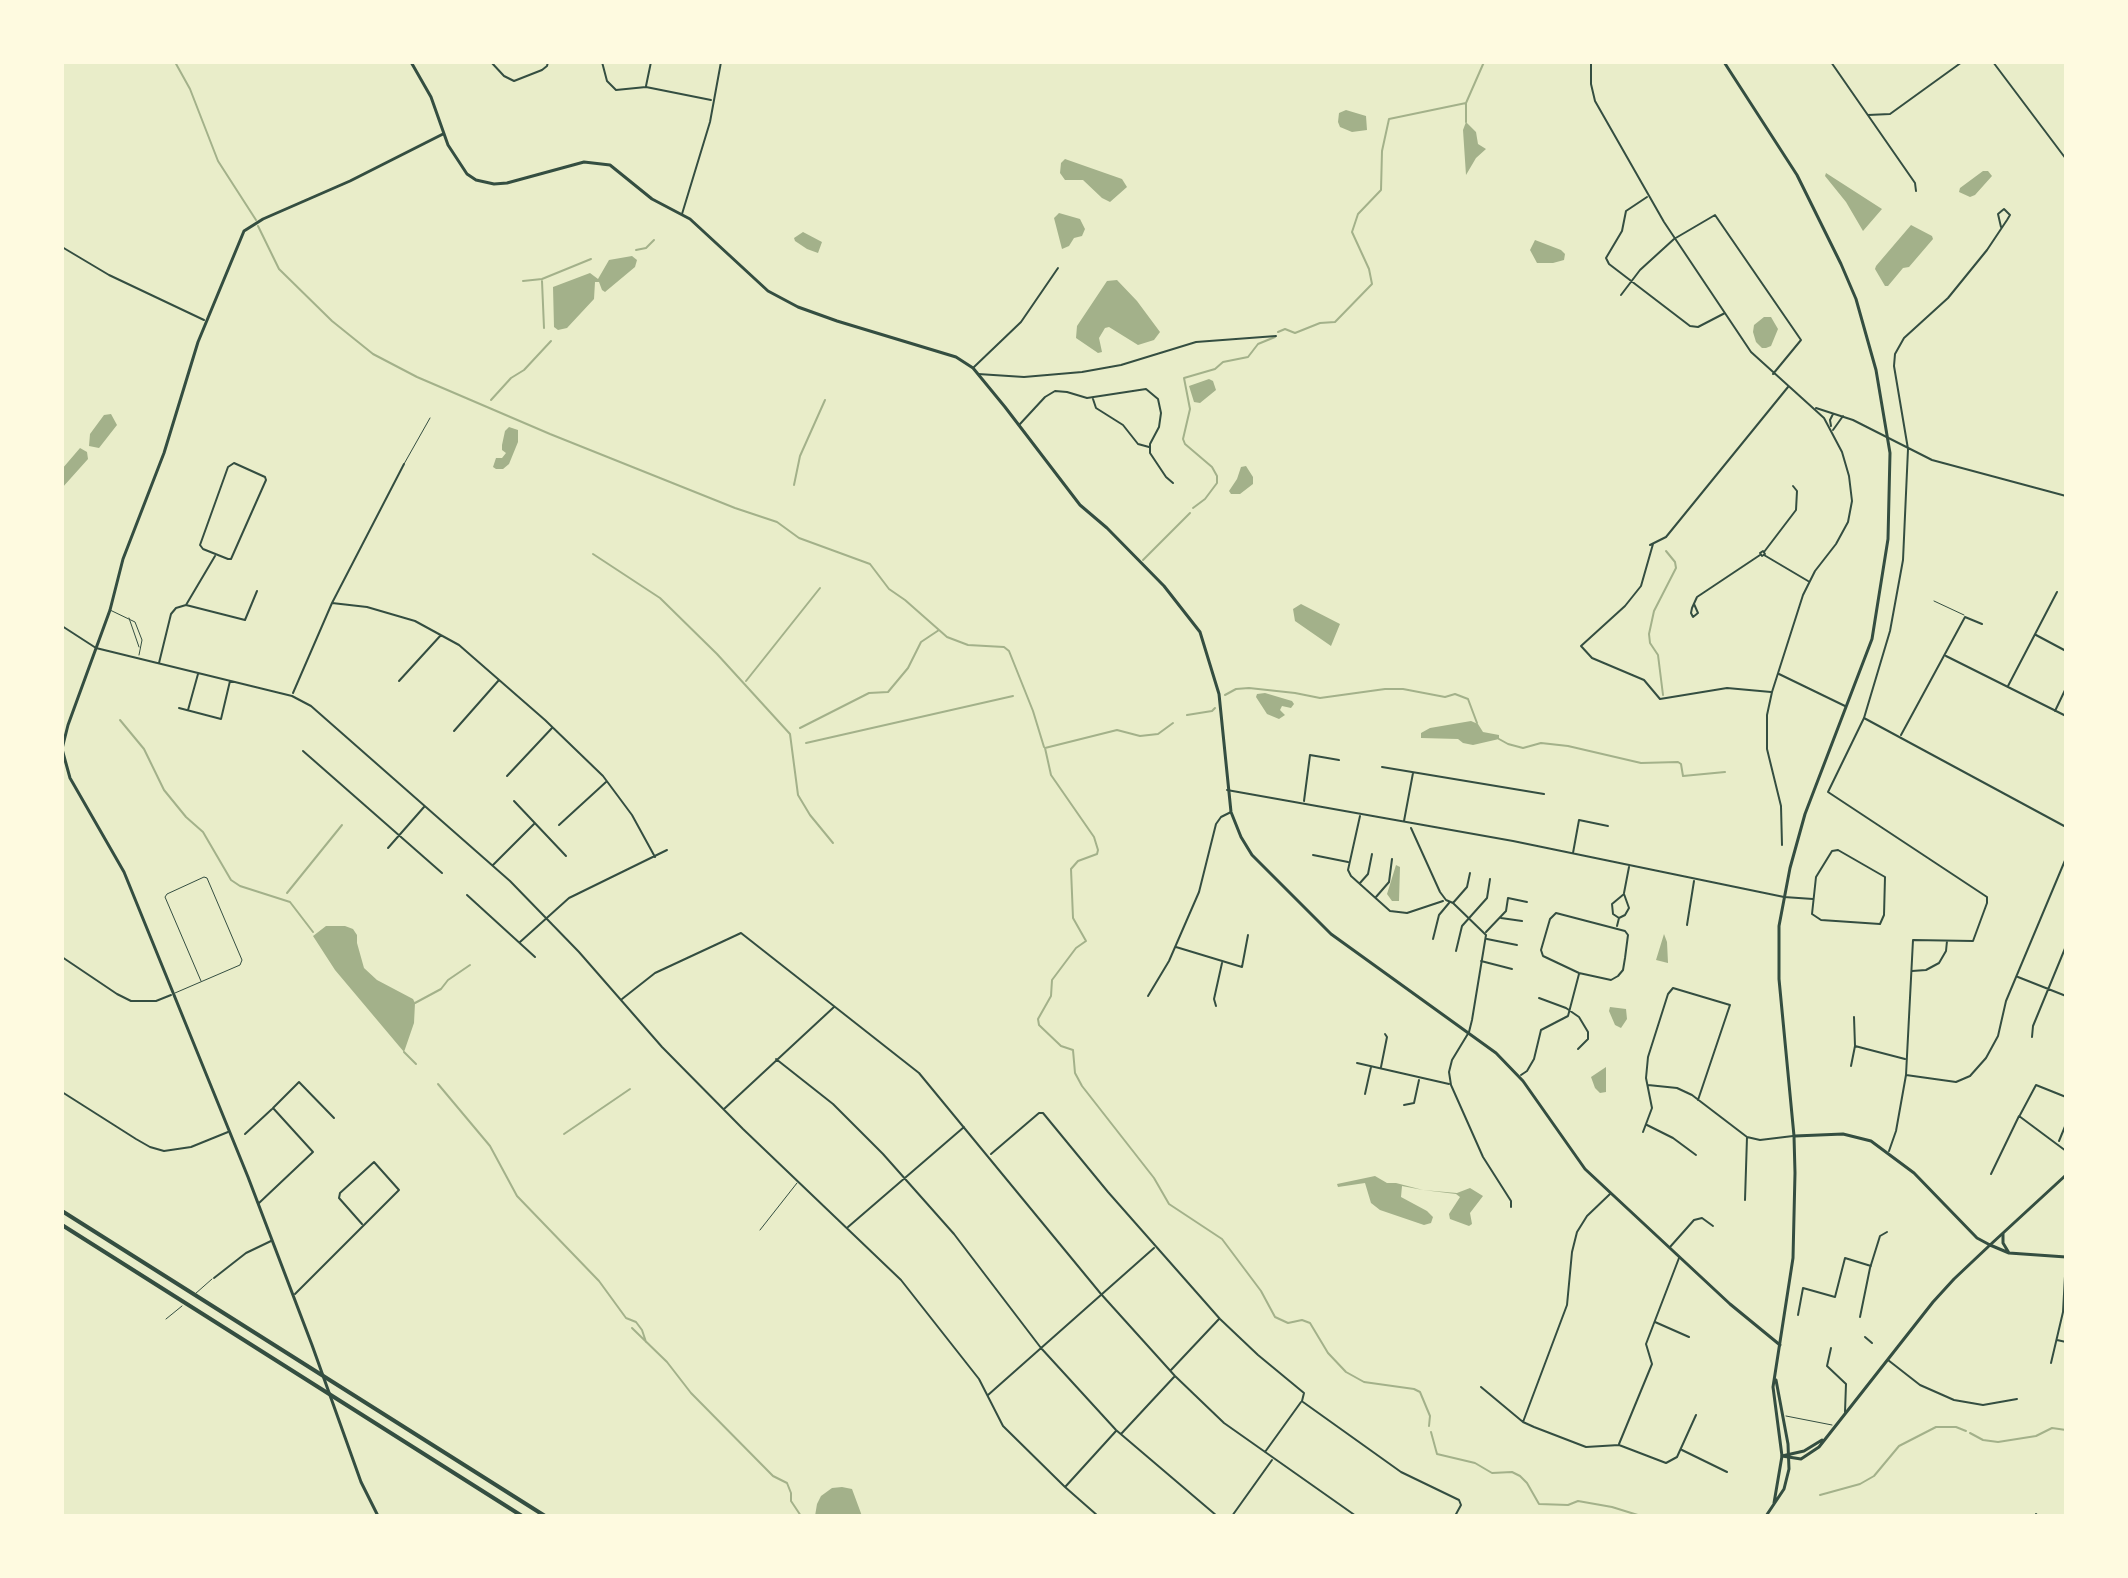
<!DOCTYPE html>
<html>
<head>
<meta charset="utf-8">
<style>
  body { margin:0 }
  #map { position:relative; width:2128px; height:1578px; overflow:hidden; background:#e9edc9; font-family:"Archivo Narrow",sans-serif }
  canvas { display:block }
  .frame { position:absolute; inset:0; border:64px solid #fefae0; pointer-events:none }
</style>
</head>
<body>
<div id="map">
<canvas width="2128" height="1578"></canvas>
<div class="frame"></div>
</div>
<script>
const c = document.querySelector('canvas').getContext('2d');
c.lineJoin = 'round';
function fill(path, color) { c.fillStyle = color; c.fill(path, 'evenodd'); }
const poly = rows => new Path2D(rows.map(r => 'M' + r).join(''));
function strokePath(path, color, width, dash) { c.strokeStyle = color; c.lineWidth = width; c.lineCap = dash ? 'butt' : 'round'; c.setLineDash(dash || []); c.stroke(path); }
const water = poly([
  [1346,110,1366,116,1367,130,1352,132,1340,127,1338,122,1339,113],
  [1466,122,1476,132,1478,144,1486,149,1476,158,1466,175,1463,130],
  [1065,159,1122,179,1127,187,1110,202,1102,198,1083,180,1065,180,1060,173,1061,163],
  [1983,171,1988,171,1992,176,1975,195,1970,197,1959,192,1960,188],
  [1826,173,1882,209,1863,231,1846,202,1825,176],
  [1059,213,1080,219,1085,229,1082,236,1074,238,1069,246,1062,249,1054,218],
  [1911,225,1932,236,1933,239,1909,267,1903,268,1888,286,1885,286,1875,269,1876,266],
  [803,232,822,242,818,253,807,249,795,241,794,238],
  [1535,240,1561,250,1565,254,1564,260,1553,263,1537,263,1530,250],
  [632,256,637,260,635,267,605,292,602,290,599,282,595,282,594,299,567,328,558,330,554,327,553,287,590,273,598,279,609,260],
  [1117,280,1137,301,1160,332,1154,340,1138,345,1109,327,1105,328,1099,338,1102,352,1098,353,1076,338,1077,326,1107,281],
  [1764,317,1771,317,1778,329,1771,346,1766,348,1762,348,1756,342,1753,332,1754,325],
  [1209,379,1213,381,1216,390,1200,403,1194,402,1189,386],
  [111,414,117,425,99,448,89,446,90,434,104,415],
  [509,427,518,430,518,442,509,464,503,469,496,469,493,467,496,458,502,458,506,453,502,450,502,445,505,431],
  [80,448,87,452,88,459,62,488,62,469],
  [1246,466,1253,477,1253,484,1240,494,1231,494,1229,491,1237,479,1241,467],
  [1301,604,1340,624,1331,646,1295,621,1293,609],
  [1265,693,1292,701,1294,704,1291,708,1282,706,1280,710,1285,715,1279,719,1267,714,1256,697,1257,694],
  [1471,721,1478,724,1483,732,1499,735,1499,739,1473,745,1463,743,1458,739,1421,738,1421,733,1430,728],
  [1396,865,1400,867,1399,901,1392,901,1387,894],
  [326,926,345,926,353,929,357,935,357,943,364,968,377,980,413,999,415,1003,414,1023,404,1052,335,970,313,936],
  [1664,934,1667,942,1668,963,1656,960],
  [1610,1007,1626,1009,1627,1019,1621,1028,1615,1025,1609,1011],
  [1606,1067,1606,1092,1600,1093,1595,1088,1591,1077],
  [1375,1176,1387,1183,1396,1183,1423,1190,1457,1193,1470,1188,1483,1196,1470,1213,1472,1224,1469,1226,1450,1219,1449,1214,1460,1197,1456,1194,1423,1190,1402,1186,1401,1197,1427,1211,1433,1217,1431,1223,1424,1225,1380,1210,1371,1203,1365,1183,1338,1187,1337,1184],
  [842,1487,852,1489,862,1516,815,1516,817,1504,821,1496,832,1488]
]);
const stream = poly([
  [175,62,190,89,218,161,256,220],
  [1466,122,1466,103,1484,62],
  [258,226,279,269,332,321,373,354,417,377,550,434,735,508,777,522,799,538,870,564,889,589,905,600,947,637,968,645,1004,647,1009,651,1033,711,1044,747],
  [636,250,646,248,654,240],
  [523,281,542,279,591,259],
  [542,281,544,328],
  [1278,332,1285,329,1295,333,1320,323,1335,322,1372,284,1369,269,1352,232,1358,214,1381,190,1382,151,1389,119,1466,103],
  [491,400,511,378,524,370,551,341],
  [794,485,800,456,825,400],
  [1193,508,1205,499,1217,483,1217,476,1212,467,1185,444,1183,439,1190,409,1184,378,1215,369,1223,362,1248,357,1258,344,1275,337],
  [593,554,660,598,717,654,790,734,798,795,810,815,833,843],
  [1143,560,1190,513],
  [746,681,820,588],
  [1225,695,1236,689,1249,688,1295,693,1320,698,1385,689,1403,689,1445,697,1455,694,1468,699,1477,723],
  [1663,695,1658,655,1650,643,1649,634,1654,611,1676,568,1675,562,1666,551],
  [1187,715,1212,711,1215,708],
  [120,720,144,749,164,790,186,817,203,832,231,880,240,886,290,902,313,932],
  [1173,723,1158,734,1140,736,1117,730,1045,748,1051,775,1094,837,1098,850,1097,854,1078,861,1071,869,1073,918,1086,941,1076,948,1052,980,1051,996,1038,1019,1039,1025,1061,1046,1073,1050,1075,1073,1082,1086,1154,1178,1169,1204,1222,1239,1261,1291,1275,1317,1288,1323,1302,1320,1310,1323,1328,1353,1346,1372,1364,1382,1414,1389,1420,1392,1430,1416,1429,1426],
  [800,728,869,693,888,692,908,668,921,642,939,630],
  [1499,739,1508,744,1523,748,1541,743,1568,746,1641,763,1678,762,1681,764,1683,776,1725,772],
  [806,743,1013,696],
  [287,893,342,825],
  [415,1003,441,989,448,980,470,965],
  [404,1052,416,1064],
  [438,1084,490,1146,517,1196,599,1281,626,1318,636,1322,642,1330,646,1342],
  [564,1134,630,1089],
  [632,1328,667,1362,691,1393,773,1476,787,1483,791,1493,791,1501,801,1516],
  [1431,1432,1437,1454,1475,1463,1492,1473,1512,1472,1520,1476,1527,1483,1539,1504,1568,1505,1578,1501,1612,1507,1641,1516],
  [1970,1433,1983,1440,1998,1442,2036,1436,2052,1428,2066,1430],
  [1820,1495,1860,1484,1874,1476,1899,1446,1936,1427,1956,1427,1966,1431]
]);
const service = poly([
  [404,464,430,418],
  [1934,601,1964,615],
  [110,610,135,622,142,640,139,655],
  [129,618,139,647],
  [175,993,240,965,242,960,207,878,204,877,167,894,165,897,201,981],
  [760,1230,797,1183],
  [195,1294,212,1279],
  [166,1319,182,1306],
  [1786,1416,1832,1425]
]);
const pedestrian = poly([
  [1798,1315,1803,1288,1835,1297,1845,1258,1871,1266],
  [1860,1317,1870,1268,1880,1236,1887,1232],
  [1865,1337,1872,1343],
  [1831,1348,1827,1366,1846,1384,1845,1412]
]);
const minor = poly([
  [491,62,504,76,514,81,542,70,547,66,548,62],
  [602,62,607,81,616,90,646,87,711,100],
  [1591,62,1591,84,1595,101,1664,222,1751,352,1824,418,1842,452,1849,476,1852,501,1848,522,1836,544,1815,571,1803,595,1772,692,1767,715,1767,749,1781,806,1782,845],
  [1831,62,1915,183,1916,191],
  [1993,62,2066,159],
  [646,86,651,62],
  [1868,115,1890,114,1962,62],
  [1647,197,1626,211,1622,231,1606,258,1609,264,1690,326,1698,327,1725,313],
  [682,214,710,122,721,62],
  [62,247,109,275,204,320],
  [1621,295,1640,270,1674,239,1715,215,1801,340,1773,374],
  [974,367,1021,322,1058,268],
  [978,374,1024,377,1082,372,1121,365,1196,342,1276,336],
  [1093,399,1096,408,1123,425,1138,444,1149,447],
  [1816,408,1853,420,1932,460,2066,496],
  [1020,424,1045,397,1055,391,1067,392,1087,398,1146,389,1158,399,1161,413,1159,427,1150,444,1150,453,1166,477,1173,483],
  [1831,426,1830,420,1833,414],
  [1833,430,1843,416],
  [234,463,265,477,266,480,231,559,228,559,203,549,200,545,228,467,234,463],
  [1653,544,1641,586,1625,606,1581,646,1592,658,1644,680,1660,699,1727,688,1771,692],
  [1650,545,1666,537,1788,387],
  [1763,551,1765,554,1762,556,1760,553,1763,551],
  [1764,552,1796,510,1797,491,1793,486],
  [1764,555,1808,581],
  [332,603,367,607,415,621,459,645,545,720,603,776,632,815,655,857],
  [1694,604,1698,613,1693,617,1691,613,1692,608,1697,597,1760,555],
  [186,605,215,556],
  [62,626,96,648,292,696,311,706,510,881,579,952,662,1047,743,1129,901,1280,979,1379,1003,1426,1065,1487,1098,1516],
  [2036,635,2066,651],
  [1946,656,2066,716],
  [159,663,171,614,176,608,186,605,245,620,257,591],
  [1779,674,1845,706],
  [399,681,441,635],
  [2008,686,2057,592],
  [293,693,332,603,404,464],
  [179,708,221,719,230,681],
  [188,710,198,674],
  [2055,711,2066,688],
  [1864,718,2066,827],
  [454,731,499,680],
  [1901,735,1965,617,1982,624],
  [303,751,442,873],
  [1382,767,1544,794],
  [507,776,552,728],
  [1227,790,1513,841,1784,897,1813,899],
  [514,801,566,856],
  [1304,801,1310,755,1339,760],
  [1360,816,1348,870,1351,876,1390,911,1407,913,1443,901],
  [1404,821,1413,773],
  [559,825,606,782],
  [1411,828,1440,892,1446,900,1453,903,1486,935,1472,1020,1469,1032,1452,1060,1449,1072,1451,1085,1483,1157,1511,1201,1511,1207],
  [388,848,424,807],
  [1838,850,1885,877,1884,915,1880,924,1821,920,1812,914,1816,877,1832,851,1838,850],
  [1573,853,1579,820,1608,826],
  [1313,855,1348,862],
  [493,865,534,824],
  [1360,883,1368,874,1372,854],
  [1624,893,1629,867],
  [467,895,535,957],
  [1376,897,1389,882,1392,859],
  [1453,903,1467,887,1470,873],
  [1556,913,1625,931,1628,935,1625,958,1623,970,1618,976,1611,980,1579,973,1543,956,1541,950,1550,919,1556,913],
  [1501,918,1522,921],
  [1687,925,1694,881],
  [1617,926,1619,918,1625,915,1629,908,1624,894,1612,904,1613,914,1619,918],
  [1486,932,1506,911,1508,898,1527,902],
  [1433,939,1439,915,1449,903],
  [1487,939,1517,945],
  [520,942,569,898,667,850],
  [1176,947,1242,967,1248,935],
  [1456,951,1462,926,1487,898,1490,879],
  [62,957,117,994,131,1001,156,1001,171,995],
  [1481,961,1512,969],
  [1912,971,1926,970,1939,963,1946,951,1947,941],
  [2018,977,2066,996],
  [1148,996,1169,961,1199,892,1216,824,1221,817,1231,812],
  [1539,998,1566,1008,1579,1017,1588,1032,1588,1039,1578,1049],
  [622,999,655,973,741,933,919,1073,1101,1294,1175,1376,1224,1423,1356,1516],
  [1216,1006,1214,999,1222,963],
  [2032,1037,2033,1026,2066,946],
  [1855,1046,1905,1059],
  [776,1059,833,1104,883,1154,954,1234,1041,1348,1116,1430,1217,1516],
  [1357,1063,1449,1084],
  [1851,1066,1855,1046,1854,1017],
  [1381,1067,1387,1037,1385,1034],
  [1521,1075,1527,1071,1534,1059,1541,1030,1568,1016,1579,974],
  [1906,1075,1956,1082,1970,1076,1986,1058,1998,1036,2006,1001,2066,858],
  [1648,1085,1677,1088,1692,1095,1747,1137,1760,1140,1793,1136],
  [62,1092,136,1139,150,1147,164,1151,191,1147,228,1132],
  [1365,1094,1371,1067],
  [1404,1105,1414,1103,1419,1080],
  [724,1109,834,1007],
  [2020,1115,2036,1085,2066,1097],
  [1647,1125,1673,1138,1696,1155],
  [1643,1132,1652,1108,1646,1078,1648,1057,1668,994,1673,988,1730,1005,1698,1100],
  [245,1134,272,1109],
  [2059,1141,2066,1124],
  [1889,1151,1896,1131,1906,1075,1913,940,1973,941,1987,903,1987,897,1828,792,1864,718,1890,631,1903,560,1908,449,1894,366,1895,354,1904,338,1948,298,1987,250,2007,220,2010,215,2004,209,1998,214,2001,227],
  [991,1154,1039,1113,1043,1113,1108,1192,1220,1319,1258,1355,1304,1393,1302,1401],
  [1991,1174,2019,1116,2066,1151],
  [1745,1200,1747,1137],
  [259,1203,313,1152,273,1108,299,1082,334,1118],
  [848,1227,964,1127],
  [1670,1247,1694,1220,1702,1218,1713,1226],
  [214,1278,246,1253,271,1241],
  [295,1294,399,1190,374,1162,340,1193,339,1198,362,1224],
  [1655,1322,1689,1337],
  [2057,1340,2066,1342],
  [1888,1360,1920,1385,1954,1400,1983,1405,2017,1399],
  [2051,1363,2063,1312,2066,1258],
  [1171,1370,1219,1319],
  [1481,1387,1523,1422,1534,1427,1586,1447,1619,1445,1666,1463,1677,1457,1696,1415],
  [988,1395,1154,1248],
  [1303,1402,1401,1472,1459,1500,1461,1505,1455,1516],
  [1523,1422,1567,1305,1572,1252,1577,1232,1587,1216,1610,1194],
  [1121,1434,1174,1377],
  [1619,1444,1652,1364,1646,1344,1679,1258],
  [1682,1450,1727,1472],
  [1265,1452,1301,1402],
  [1066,1486,1116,1431],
  [2036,1514,2038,1516],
  [1232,1516,1272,1460]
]);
const tertiary = poly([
  [1795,1136,1843,1134,1871,1141,1914,1173,1977,1238,1990,1245,2066,1175]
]);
const secondary = poly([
  [411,62,431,97,448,145,467,174,476,180,494,184,507,183,584,162,610,165,652,199,690,219,768,291,798,307,837,321,956,357,973,368,1005,407,1080,505,1107,528,1164,586,1200,632,1219,694,1231,812,1241,837,1252,855,1331,934,1496,1053,1523,1081,1585,1169,1730,1304,1780,1345],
  [2003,1234,2003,1243,2009,1253],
  [1782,1456,1801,1459,1819,1447,1933,1302,1954,1279,1990,1245,2009,1253,2066,1257],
  [1782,1456,1804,1451,1822,1440],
  [378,1516,361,1482,312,1345,248,1177,124,872,70,778,62,749,68,725,110,610,123,559,164,453,198,342,244,231,263,219,350,181,443,134]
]);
const primary = poly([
  [1724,62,1797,175,1841,264,1856,299,1876,370,1890,453,1888,539,1872,639,1805,814,1790,868,1779,926,1779,979,1794,1136,1795,1173,1793,1258,1773,1387,1782,1456,1774,1503],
  [1766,1516,1784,1489,1789,1469,1788,1444,1776,1380]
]);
const motorway = poly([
  [62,1211,545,1516],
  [62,1225,522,1516]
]);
fill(water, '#a3b18a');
strokePath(stream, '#a3b18a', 2);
strokePath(service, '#344e41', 1);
strokePath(pedestrian, '#344e41', 2);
strokePath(minor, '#344e41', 2);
strokePath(tertiary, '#344e41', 3);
strokePath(secondary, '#344e41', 3);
strokePath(primary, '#344e41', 3);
strokePath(motorway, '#344e41', 4);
</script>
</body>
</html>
